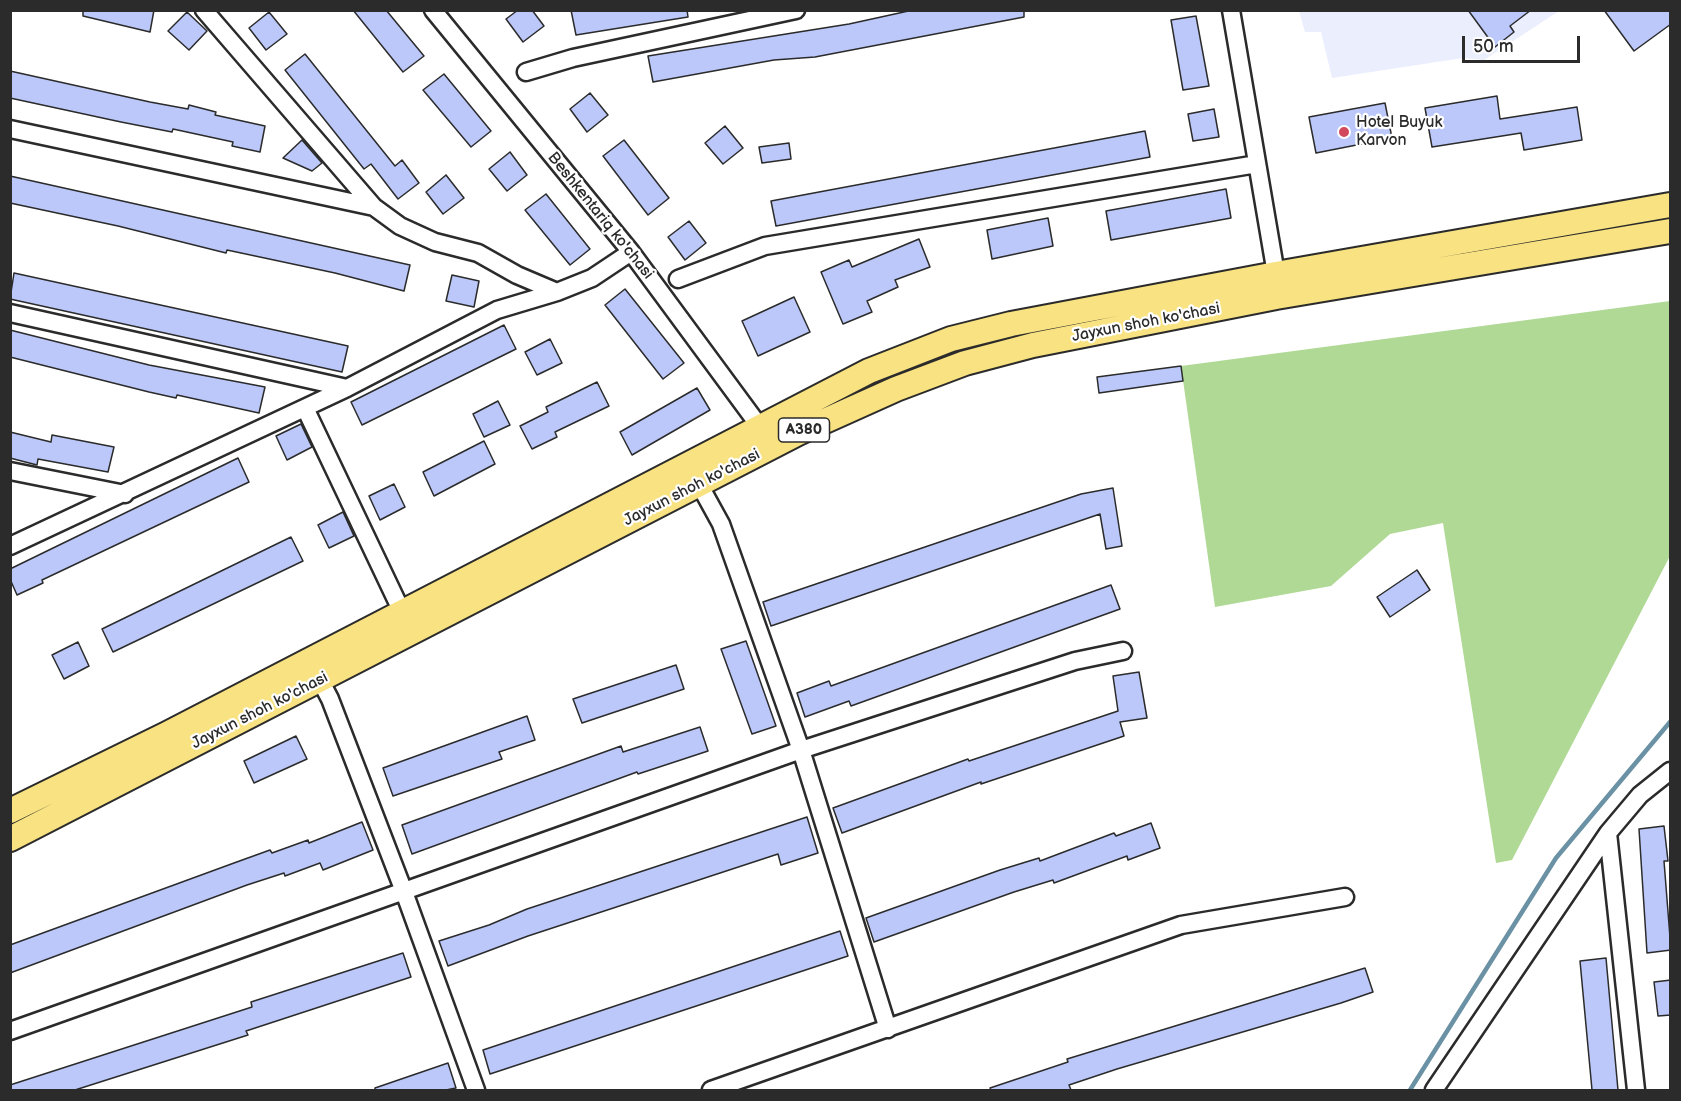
<!DOCTYPE html>
<html>
<head>
<meta charset="utf-8">
<style>
  body { margin:0 }
  #map { position:relative; width:1681px; height:1101px; overflow:hidden; background:#fff; font-family:"Balsamiq Sans",sans-serif }
  canvas { display:block }
  .frame { position:absolute; inset:0; border:12px solid #2b2b2b; pointer-events:none }
  .scale { position:absolute; left:1462px; top:36px; width:118px; height:27px; box-sizing:border-box; border:3px solid #2b2b2b; border-top:0; padding-left:8px; font-size:18px; line-height:21px; white-space:nowrap; color:#2b2b2b; -webkit-text-stroke:4px #fff; paint-order:stroke }
</style>
</head>
<body>
<div id="map">
<canvas width="1681" height="1101"></canvas>
<div class="frame"></div>
<div class="scale">50 m</div>
</div>
<script>
const c = document.querySelector('canvas').getContext('2d');
c.lineJoin = 'round';
function fill(path, color) { c.fillStyle = color; c.fill(path, 'evenodd'); }
const poly = rows => new Path2D(rows.map(r => 'M' + r).join(''));
function strokePath(path, color, width, dash) { c.strokeStyle = color; c.lineWidth = width; c.lineCap = dash ? 'butt' : 'round'; c.setLineDash(dash || []); c.stroke(path); }
function write(font, color, halo, rows, align = 'center') {
  c.font = font + ' "Balsamiq Sans",sans-serif'; c.lineWidth = 4.5; c.setLineDash([]); c.textBaseline = 'middle'; c.strokeStyle = halo; c.fillStyle = color; for (const [text, x, y, turn = 0] of rows) {
    c.save(); c.translate(x, y); c.rotate((+turn || 0) * Math.PI / 180); c.textAlign = isNaN(turn) ? turn : align; if (halo) c.strokeText(text, 0, 0); c.fillText(text, 0, 0); c.restore();
  }
}
const built = poly([
  [1299,11,1559,11,1484,60,1463,58,1332,78,1321,32,1305,32]
]);
const green = poly([
  [1670,301,1670,556,1512,860,1496,863,1443,523,1390,534,1331,586,1215,607,1181,366]
]);
const stream = poly([
  [1410,1090,1556,858,1670,722]
]);
const building = poly([
  [83,10,154,10,150,32,83,16,83,10],
  [353,10,386,10,424,56,403,72,353,10],
  [518,10,532,10,544,26,523,42,506,19,518,10],
  [571,10,687,10,688,17,576,35,571,10],
  [913,10,1024,10,1024,17,815,57,774,60,653,82,648,56,849,24,913,10],
  [1468,10,1531,10,1510,26,1514,32,1495,47,1468,10],
  [1604,10,1671,10,1671,24,1634,51,1604,10],
  [187,12,207,31,189,50,168,31,187,12],
  [269,12,287,34,266,50,249,28,269,12],
  [1196,16,1209,86,1183,90,1171,20,1196,16],
  [305,54,395,166,402,160,419,183,398,199,371,164,364,169,285,70,305,54],
  [10,71,150,102,188,109,189,105,216,112,215,115,265,126,260,152,232,146,233,142,173,129,172,132,121,122,10,98,10,71],
  [444,74,491,131,471,147,423,90,444,74],
  [590,93,608,115,587,132,570,109,590,93],
  [1497,96,1500,119,1577,107,1582,140,1524,150,1521,133,1432,147,1425,108,1497,96],
  [1385,103,1392,138,1316,153,1309,117,1385,103],
  [1214,109,1219,137,1193,141,1188,114,1214,109],
  [725,126,743,148,723,164,705,143,725,126],
  [1145,131,1150,157,776,226,771,201,1145,131],
  [302,140,322,163,312,171,283,158,302,140],
  [624,140,669,198,648,215,603,156,624,140],
  [789,143,791,159,762,163,759,147,789,143],
  [510,152,527,175,507,191,489,169,510,152],
  [446,175,464,198,443,214,426,192,446,175],
  [10,176,410,265,404,291,335,273,227,250,226,253,118,226,10,203,10,176],
  [1226,189,1231,218,1111,240,1106,211,1226,189],
  [546,194,590,249,570,265,525,210,546,194],
  [1048,218,1053,246,992,259,987,230,1048,218],
  [689,221,706,243,685,260,668,237,689,221],
  [919,239,930,267,895,280,898,287,867,301,872,312,843,324,821,272,849,260,852,267,919,239],
  [14,273,348,346,342,372,10,299,14,273],
  [452,275,479,281,474,307,446,301,452,275],
  [625,289,684,363,663,379,605,305,625,289],
  [794,297,810,332,758,356,742,321,794,297],
  [504,325,516,349,362,425,351,402,504,325],
  [10,330,149,365,265,387,259,413,177,395,176,398,149,392,10,357,10,330],
  [550,339,562,363,537,375,525,352,550,339],
  [1181,366,1183,381,1099,393,1097,377,1181,366],
  [597,382,609,406,555,432,557,437,532,449,520,426,548,412,546,407,597,382],
  [697,388,710,410,632,455,620,432,697,388],
  [498,401,510,425,484,437,473,414,498,401],
  [301,424,312,447,287,460,276,436,301,424],
  [10,432,51,442,52,435,114,447,108,472,38,459,37,465,10,458,10,432],
  [484,441,495,464,434,496,423,472,484,441],
  [238,458,249,482,42,580,43,583,17,595,10,579,10,569,238,458],
  [394,484,405,507,380,520,369,496,394,484],
  [1113,488,1122,546,1106,549,1100,514,771,626,763,602,1081,494,1113,488],
  [343,512,354,536,329,548,318,525,343,512],
  [291,537,303,561,113,652,102,629,291,537],
  [1417,570,1430,590,1390,617,1377,597,1417,570],
  [1111,585,1120,609,851,706,849,701,805,717,797,693,829,681,831,686,1111,585],
  [746,641,776,726,752,734,721,649,746,641],
  [78,642,89,666,64,679,52,655,78,642],
  [676,665,684,689,582,723,573,699,676,665],
  [1139,672,1147,718,1120,722,1124,736,981,784,981,782,842,833,833,808,968,759,969,761,1118,711,1113,676,1139,672],
  [527,716,535,740,499,752,502,759,393,796,383,768,527,716],
  [700,727,708,751,638,774,637,772,412,854,402,825,621,746,623,752,700,727],
  [296,736,307,759,254,783,244,761,296,736],
  [807,817,818,853,781,865,778,854,528,936,448,966,439,941,489,925,527,909,807,817],
  [362,822,373,850,323,870,320,863,285,876,284,873,247,885,10,973,10,945,234,863,270,850,272,853,308,840,309,843,362,822],
  [1151,823,1160,848,1128,860,1127,856,1054,883,1053,880,1014,892,874,942,866,918,1000,870,1039,858,1040,861,1114,833,1116,836,1151,823],
  [1664,826,1668,861,1664,861,1671,950,1647,953,1639,829,1664,826],
  [840,931,848,956,490,1074,483,1050,840,931],
  [403,953,411,977,246,1031,248,1035,75,1090,10,1090,10,1085,252,1007,251,1002,403,953],
  [1606,958,1618,1090,1592,1090,1580,961,1606,958],
  [1365,968,1373,992,1341,1003,1117,1069,1069,1085,1071,1090,991,1090,990,1088,1068,1062,1067,1059,1365,968],
  [1671,980,1671,1015,1658,1016,1654,982,1671,980],
  [448,1063,456,1088,446,1090,375,1090,375,1088,448,1063]
]);
const minor = poly([
  [204,10,374,207],
  [433,10,631,252,760,427],
  [1231,10,1276,274],
  [526,72,573,58,796,10],
  [10,129,374,207,400,226,435,242,478,253,517,275,557,292],
  [678,279,765,246,1257,164],
  [10,313,347,388],
  [305,408,402,612],
  [10,471,125,494],
  [699,484,721,524,801,750,888,1029],
  [10,546,347,388,497,310,557,292,592,278,631,252],
  [320,680,330,699,403,889,476,1090],
  [1608,833,1636,1090],
  [10,1031,801,750,1075,661,1123,651],
  [711,1090,1181,925,1345,897],
  [1434,1090,1608,833,1640,795,1670,771]
]);
const highway = poly([
  [10,811,167,734,869,371,951,339,1011,324,1276,274,1670,205],
  [10,839,798,433,896,389,965,363,1033,345,1276,297,1670,231]
]);
const markers = [
  [1344,132,6,"#d1495b"]
];
const shields = [
  [804,430,51]
];
const shieldNames = [
  ["A380",804,430]
];
const poiNames = [
  ["Hotel Buyuk",1356,123],
  ["Karvon",1356,141]
];
const streetNames = [
  ["Beshkentariq ko'chasi",600,216,51],
  ["Jayxun shoh ko'chasi",1146,323,-11],
  ["Jayxun shoh ko'chasi",692,488,-27],
  ["Jayxun shoh ko'chasi",260,711,-27]
];
fill(built, '#ebeefd');
fill(green, '#b0d996');
strokePath(stream, '#6a91a4', 4.5);
fill(building, '#bbc8f9');
strokePath(building, '#2b2b2b', 1.5);
strokePath(minor, '#2b2b2b', 21);
strokePath(highway, '#2b2b2b', 28);
strokePath(minor, '#fff', 16);
strokePath(highway, '#f8e281', 24);
for (const [x, y, r, color] of markers) { const dot = new Path2D(); dot.arc(x, y, r, 0, 2 * Math.PI); c.fillStyle = color; c.fill(dot); strokePath(dot, '#fff', 2); }
for (const [x, y, w] of shields) { const box = new Path2D(); box.roundRect(x - w / 2, y - 12, w, 24, 4.5); c.fillStyle = '#fff'; c.fill(box); strokePath(box, '#2b2b2b', 1.5); }
write('bold 15px', '#2b2b2b', null, shieldNames);
write('16px', '#2b2b2b', '#fff', poiNames, 'left');
write('16px', '#2b2b2b', '#fff', streetNames);
</script>
</body>
</html>
